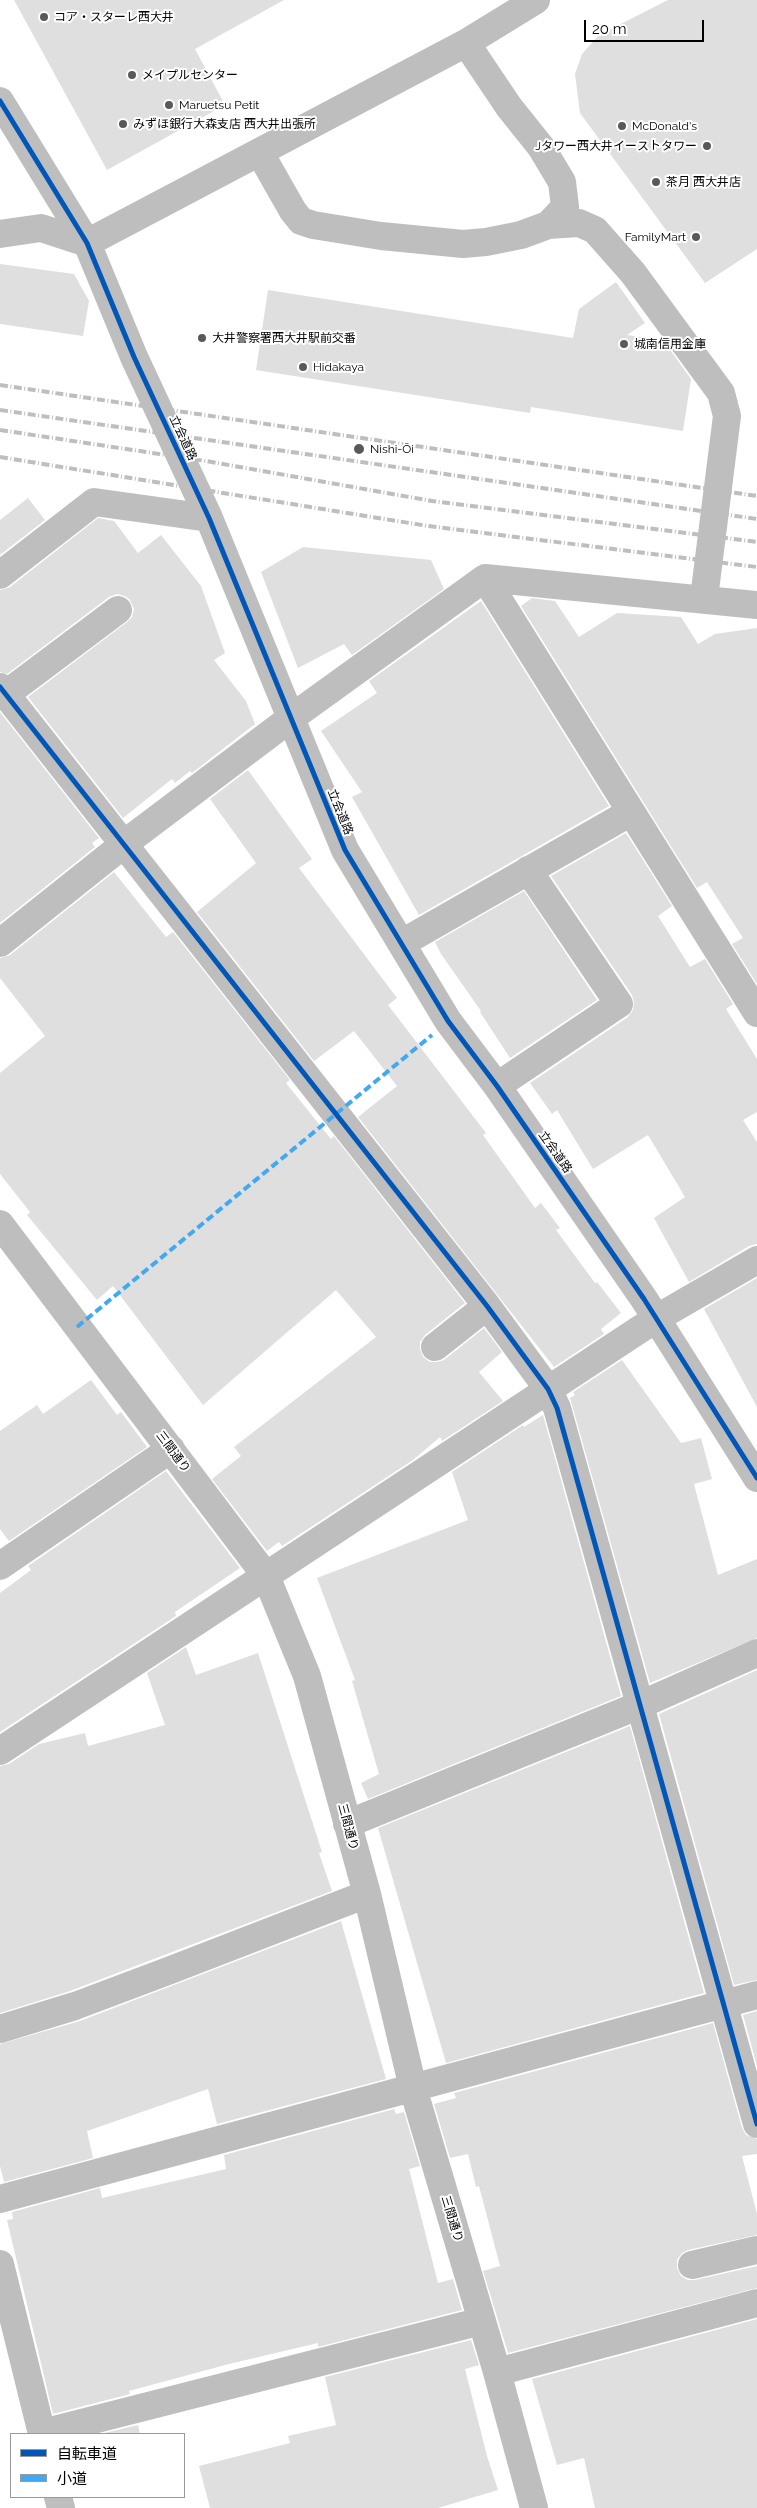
<!DOCTYPE html>
<html>
<head>
<meta charset="utf-8">
<style>
  body { margin:0 }
  #map { position:relative; width:757px; height:2508px; overflow:hidden; background:#fff; font-family:Raleway,"Noto Sans JP",sans-serif }
  canvas { display:block }
  .legend { position:absolute; left:10px; top:2433px; width:175px; height:65px; box-sizing:border-box; background:#fff; border:1px solid #999; margin:0; padding:6px 9px; list-style:none; font-size:15px; color:#000 }
  .legend li { display:flex; align-items:center; gap:10px; height:25px }
  .legend b { width:25px; border:1px solid #999 }
  .scale { position:absolute; left:584px; top:20px; width:120px; height:22px; box-sizing:border-box; border:2px solid #000; border-top:0; padding-left:6px; font-size:15px; line-height:18px; white-space:nowrap; color:#000; -webkit-text-stroke:4px #fff; paint-order:stroke }
</style>
</head>
<body>
<div id="map">
<canvas width="757" height="2508"></canvas>
<ul class="legend">
<li><b style="height:6px;background:#0057b8"></b>自転車道</li>
<li><b style="height:6px;background:#3fa9f5"></b>小道</li>
</ul>
<div class="scale">20 m</div>
</div>
<script>
const c = document.querySelector('canvas').getContext('2d');
c.lineJoin = 'round';
function fill(path, color) { c.fillStyle = color; c.fill(path, 'evenodd'); }
const poly = rows => new Path2D(rows.map(r => 'M' + r).join(''));
function strokePath(path, color, width, dash) { c.strokeStyle = color; c.lineWidth = width; c.lineCap = dash ? 'butt' : 'round'; c.setLineDash(dash || []); c.stroke(path); }
function write(font, color, halo, rows, align = 'center') {
  c.font = font + ' Raleway,"Noto Sans JP",sans-serif'; c.lineWidth = 4; c.setLineDash([]); c.textBaseline = 'middle'; c.strokeStyle = halo; c.fillStyle = color; for (const [text, x, y, turn = 0] of rows) {
    c.save(); c.translate(x, y); c.rotate((+turn || 0) * Math.PI / 180); c.textAlign = isNaN(turn) ? turn : align; if (halo) c.strokeText(text, 0, 0); c.fillText(text, 0, 0); c.restore();
  }
}
const building = poly([
  [14,0,284,0,195,49,225,105,107,170],
  [668,0,757,0,757,249,705,283,580,113,575,74,582,54,599,35],
  [0,264,74,274,89,301,83,336,0,324],
  [616,282,645,323,627,335,663,340,691,379,683,431,531,407,530,413,256,370,268,290,573,338,579,309],
  [28,498,45,520,0,555,0,520],
  [98,518,114,521,138,553,161,535,201,586,225,653,214,660,246,701,255,724,192,773,190,771,175,783,172,779,123,818,28,697,127,622,132,617,134,609,130,600,125,596,117,594,109,597,7,674,0,672,0,590,10,587],
  [303,547,431,560,444,589,352,655,344,644,298,668,261,572],
  [532,598,555,601,579,637,617,613,681,617,698,644,715,634,757,628,757,984,732,944,743,938,707,882,697,888,521,606],
  [481,601,609,806,419,915,352,797,362,792,321,731,377,693,369,681],
  [0,712,99,838,92,843,95,847,0,923],
  [248,770,312,859,299,868,397,998,388,1005,486,1133,483,1135,535,1208,541,1203,560,1228,556,1230,595,1283,597,1282,621,1313,601,1329,604,1334,554,1367,358,1117,397,1086,354,1031,314,1061,197,912,256,863,210,799],
  [626,833,672,906,658,916,690,967,705,959,733,1004,726,1009,757,1059,757,1112,743,1120,757,1142,757,1244,749,1246,689,1282,654,1218,685,1197,648,1135,593,1169,557,1110,552,1114,530,1083,628,1017,633,1010,634,1002,632,995,551,876],
  [114,872,166,937,173,932,290,1080,286,1083,331,1139,334,1136,465,1303,425,1335,420,1342,420,1349,423,1357,430,1362,437,1362,444,1360,484,1328,502,1352,479,1372,503,1401,442,1441,440,1437,413,1460,282,1546,279,1542,267,1551,212,1479,241,1456,234,1447,376,1337,336,1290,203,1405,113,1286,97,1300,27,1215,30,1212,0,1174,0,1073,45,1036,0,978,0,958,10,955],
  [524,891,597,1000,510,1058,480,1012,481,1011,441,954,435,942],
  [757,1278,757,1407,704,1309],
  [622,1360,681,1443,701,1438,712,1479,694,1484,718,1575,757,1559,757,1638,650,1683,570,1398,575,1395,573,1392],
  [91,1380,117,1415,121,1412,147,1447,9,1541,0,1529,0,1431,37,1405,43,1414],
  [543,1415,621,1696,368,1799,361,1783,379,1774,352,1681,355,1680,317,1578,468,1520,452,1472,523,1425,524,1427],
  [166,1471,240,1568,175,1612,176,1616,0,1732,0,1593,31,1570,28,1566],
  [186,1647,196,1675,258,1653,322,1852,319,1853,332,1891,70,1991,0,2013,0,1766,9,1764,39,1744,85,1733,88,1746,165,1725,147,1673],
  [757,1670,757,1980,734,1985,659,1714],
  [630,1726,704,1993,446,2063,378,1828],
  [341,1921,386,2079,217,2124,208,2089,87,2131,93,2158,4,2182,0,2166,0,2044,80,2021],
  [757,2011,757,2066,743,2015],
  [713,2023,742,2128,746,2135,757,2139,757,2154,742,2156,757,2214,757,2235,688,2250,682,2253,677,2260,677,2268,681,2276,688,2280,695,2280,757,2266,757,2288,508,2353,483,2271,500,2266,479,2186,476,2187,468,2154,450,2158,434,2104,456,2098,454,2093],
  [394,2109,396,2114,404,2112,420,2166,409,2169,438,2283,453,2279,462,2310,318,2347,318,2343,229,2364,129,2391,130,2394,53,2414,7,2220,13,2219,12,2212,100,2188,102,2198,226,2169,224,2155],
  [757,2319,757,2508,595,2508,584,2458,557,2465,532,2379],
  [471,2340,479,2365,465,2369,487,2456,498,2490,438,2508,210,2508,199,2466,290,2443,288,2436,336,2425,325,2377],
  [138,2425,140,2434,100,2434]
]);
const minor = poly([
  [0,101,87,243,134,357,209,518,345,850,448,1021,497,1086,644,1299,757,1478],
  [260,153,293,211,301,221,313,225,381,236,463,244,486,242,521,235,548,225,565,207,562,182,541,147,509,107,466,43],
  [548,225,579,223,595,230,633,273,721,393,727,416,704,598],
  [0,234,41,228,87,243,466,43,536,0],
  [0,575,94,502,209,518],
  [485,578,757,1013],
  [0,687,487,1306,548,1389,557,1408,757,2124],
  [6,694,118,610],
  [0,943,133,837,291,718,485,578,757,605],
  [402,943,631,812],
  [497,1086,619,1004,528,870],
  [0,1224,266,1576,307,1676,367,1894,413,2088,497,2372,534,2508],
  [435,1347,487,1306],
  [0,1566,171,1449],
  [0,1751,657,1318,757,1260],
  [347,1824,640,1705,757,1653],
  [0,2029,75,2006,168,1971,367,1894],
  [0,2199,757,1995],
  [0,2264,42,2434],
  [692,2265,757,2250],
  [497,2372,757,2303],
  [42,2433,482,2321],
  [58,2497,61,2508]
]);
const rail = poly([
  [0,385,757,496],
  [0,410,757,519],
  [0,430,206,461,432,501,757,542],
  [0,457,428,526,757,567]
]);
const quiet = poly([
  [77,1327,432,1035]
]);
const cycleway = poly([
  [0,101,87,243,134,357,209,518,345,850,448,1021,497,1086,644,1299,757,1478],
  [0,687,487,1306,548,1389,557,1408,757,2124]
]);
const markers = [
  [44,17,5,"#595959"],
  [132,75,5,"#595959"],
  [169,105,5,"#595959"],
  [123,124,5,"#595959"],
  [622,126,5,"#595959"],
  [707,146,5,"#595959"],
  [656,182,5,"#595959"],
  [696,237,5,"#595959"],
  [202,338,5,"#595959"],
  [624,344,5,"#595959"],
  [303,367,5,"#595959"],
  [359,449,6,"#595959"]
];
const poiNames = [
  ["コア・スターレ西大井",54,17],
  ["メイプルセンター",142,75],
  ["Maruetsu Petit",179,105],
  ["みずほ銀行大森支店 西大井出張所",133,124],
  ["McDonald's",632,126],
  ["Jタワー西大井イーストタワー",697,146,"right"],
  ["茶月 西大井店",666,182],
  ["FamilyMart",686,237,"right"],
  ["大井警察署西大井駅前交番",212,338],
  ["城南信用金庫",634,344],
  ["Hidakaya",313,367],
  ["Nishi-Ōi",370,449]
];
const streetNames = [
  ["立会道路",183,438,65],
  ["立会道路",340,812,68],
  ["立会道路",555,1152,55],
  ["三間通り",173,1452,53],
  ["三間通り",348,1827,75],
  ["三間通り",452,2219,73]
];
fill(building, '#dfdfdf');
strokePath(minor, '#bebebe', 28);
strokePath(rail, '#bebebe', 4, [8, 2.5, 1, 2.5]);
strokePath(quiet, '#3fa9f5', 4, [8, 4]);
strokePath(cycleway, '#0057b8', 5);
for (const [x, y, r, color] of markers) { const dot = new Path2D(); dot.arc(x, y, r, 0, 2 * Math.PI); c.fillStyle = color; c.fill(dot); strokePath(dot, '#fff', 2); }
write('12px', '#000', '#fff', poiNames, 'left');
write('12px', '#000', '#fff', streetNames);
</script>
</body>
</html>
